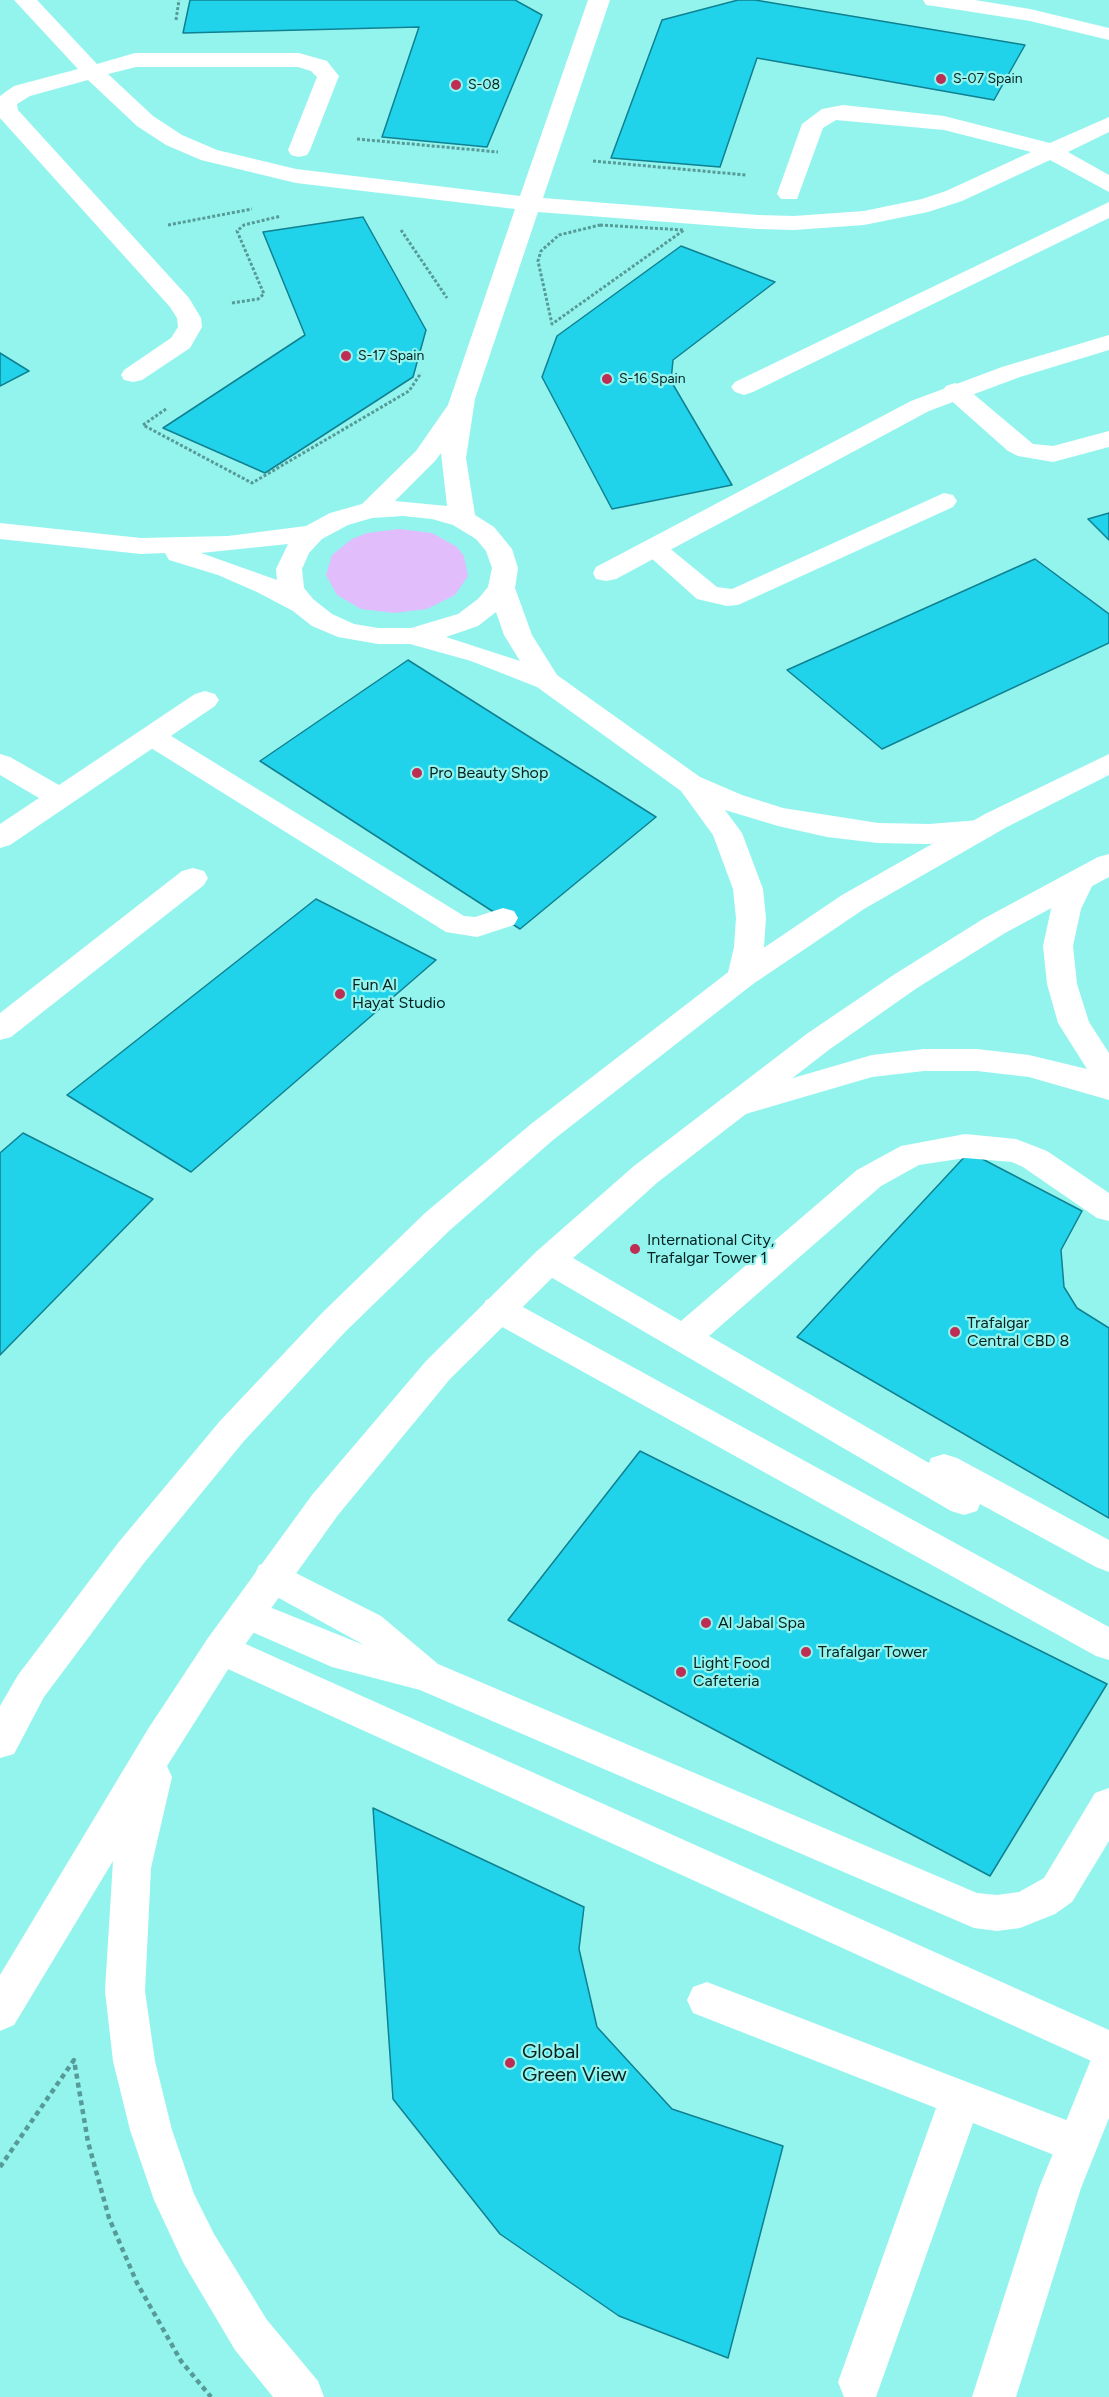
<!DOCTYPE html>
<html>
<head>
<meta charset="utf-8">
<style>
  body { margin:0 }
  canvas { display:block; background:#93f4ee }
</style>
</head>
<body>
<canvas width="1109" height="2397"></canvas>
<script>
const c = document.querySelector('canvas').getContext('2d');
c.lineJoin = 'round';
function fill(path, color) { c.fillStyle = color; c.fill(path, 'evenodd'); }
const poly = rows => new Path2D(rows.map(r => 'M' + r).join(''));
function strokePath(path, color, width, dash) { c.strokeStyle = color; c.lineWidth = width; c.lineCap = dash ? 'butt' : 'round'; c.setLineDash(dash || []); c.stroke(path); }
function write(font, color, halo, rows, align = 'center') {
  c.font = font + ' Figtree,sans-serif'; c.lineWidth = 4.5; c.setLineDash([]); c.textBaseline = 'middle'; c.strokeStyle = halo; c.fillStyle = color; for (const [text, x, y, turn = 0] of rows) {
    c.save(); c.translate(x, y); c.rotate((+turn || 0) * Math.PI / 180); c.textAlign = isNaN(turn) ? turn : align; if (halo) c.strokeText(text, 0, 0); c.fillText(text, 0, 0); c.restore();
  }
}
const green = poly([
  [399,529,432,533,457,547,464,556,468,576,455,595,427,609,394,613,361,609,337,595,326,575,332,555,352,539,367,533]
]);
const building = poly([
  [190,0,515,0,542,15,487,147,382,137,419,27,183,33,190,0],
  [738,0,755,0,1025,45,994,100,757,58,720,167,611,158,662,20,738,0],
  [363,217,426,330,413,377,265,473,163,428,305,335,263,232,363,217],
  [681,246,775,282,673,360,671,381,732,485,612,509,542,377,557,336,681,246],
  [0,353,29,371,0,386,0,353],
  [1109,513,1109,540,1088,519,1109,513],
  [1035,559,1109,614,1109,643,882,749,787,670,1035,559],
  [408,660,656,817,520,929,260,761,408,660],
  [316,899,436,960,191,1172,67,1095,316,899],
  [23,1133,153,1199,0,1355,0,1153,23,1133],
  [969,1152,1082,1211,1061,1250,1064,1287,1077,1308,1109,1328,1109,1518,797,1337,969,1152],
  [640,1451,1107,1684,990,1876,508,1620,640,1451],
  [373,1808,584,1907,579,1949,597,2027,672,2109,783,2146,728,2358,619,2316,500,2234,393,2099,373,1808]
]);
const pathFar1 = poly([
  [176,20,179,0],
  [357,139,498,152],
  [593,161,746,175],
  [168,225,252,209],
  [600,225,684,230,552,324,538,261,541,251,559,235,600,225],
  [401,230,447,298],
  [232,303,258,299,264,294,237,231,244,225,281,216],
  [166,409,143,425,252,483,409,391,421,373]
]);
const path = poly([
  [0,2167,74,2060,88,2142,109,2218,137,2283,181,2361,211,2397]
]);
const lane = poly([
  [955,383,964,386,1033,444,1053,446,1109,431,1109,447,1053,462,1018,456,1008,451,946,396,942,391,946,386,955,383],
  [944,493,953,495,957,501,953,507,738,605,727,606,697,599,640,548,644,542,653,540,662,542,717,587,732,589,944,493],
  [153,728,163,731,464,916,475,917,503,908,514,911,518,918,514,925,477,937,446,932,143,743,139,737,143,731,153,728],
  [193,868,204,871,208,878,204,885,11,1037,0,1040,0,1013,182,871,193,868],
  [965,1134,1016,1139,1047,1151,1109,1193,1109,1221,1097,1218,1023,1167,1012,1162,965,1158,919,1165,881,1186,709,1336,929,1463,931,1458,944,1454,957,1458,1109,1540,1109,1572,1096,1567,980,1504,977,1511,964,1515,951,1511,537,1269,532,1260,537,1251,549,1247,561,1251,681,1321,857,1170,901,1146,965,1134],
  [498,1296,510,1300,1109,1627,1109,1660,1096,1656,486,1318,481,1309,486,1300,498,1296],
  [272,1561,381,1616,438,1664,977,1893,997,1895,1019,1892,1044,1878,1095,1793,1109,1788,1109,1841,1072,1902,1055,1914,1020,1928,997,1931,974,1928,420,1690,332,1667,234,1624,228,1613,234,1602,247,1598,364,1645,259,1587,254,1576,259,1565,272,1561],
  [221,1633,1109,2030,1109,2069,208,1660,202,1649,208,1638,221,1633],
  [707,1982,1092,2130,1098,2144,1092,2158,1077,2164,973,2123,876,2397,844,2397,838,2382,936,2108,693,2013,687,2000,693,1987,707,1982]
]);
const street = poly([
  [14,0,37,0,97,64,135,53,299,53,327,61,339,76,310,150,307,155,299,157,291,155,288,150,317,77,311,71,298,67,136,67,108,74,153,116,182,135,217,150,296,169,520,196,588,0,610,0,543,198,758,215,794,216,864,211,922,199,946,191,1031,152,944,130,836,120,823,128,797,199,781,199,777,194,802,124,822,109,843,105,944,116,1050,143,1109,117,1109,132,1068,152,1109,175,1109,192,1050,160,962,201,928,212,864,225,794,230,758,229,538,212,475,399,466,458,475,515,494,527,512,549,518,568,515,588,532,635,557,675,700,777,742,795,783,808,878,823,929,824,980,820,990,823,995,830,990,837,929,844,878,843,827,837,778,826,725,810,742,833,763,889,766,918,764,947,757,977,753,984,742,988,731,984,727,977,734,947,736,918,733,889,713,835,681,791,537,687,471,661,410,644,378,644,338,637,312,626,293,611,257,592,218,575,169,560,165,553,141,554,0,539,0,523,141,538,228,536,306,526,330,513,362,504,416,451,448,405,515,209,296,183,201,160,166,145,137,126,88,80,30,96,17,104,18,110,189,298,201,318,202,327,190,348,142,380,133,382,124,380,121,375,124,370,171,338,178,327,177,318,170,307,0,118,0,96,14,86,78,69,14,0],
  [441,453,447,506,395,501,435,461,441,453],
  [403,516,432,519,453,525,476,539,486,551,492,568,488,587,478,599,458,614,411,628,378,628,354,624,332,614,313,599,304,588,302,569,309,553,322,539,348,525,372,518,403,516],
  [288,544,276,569,277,580,201,553,288,544],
  [496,612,504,635,520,661,446,637,478,626,496,612],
  [923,0,975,0,1030,9,1109,28,1109,40,1030,21,934,6,926,5,923,0],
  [1109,202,1109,218,753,392,744,395,735,392,731,387,735,382,1109,202],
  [1109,335,1109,350,1020,377,929,411,616,579,606,581,596,579,593,573,596,567,911,401,1002,367,1109,335],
  [205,691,215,694,219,700,215,706,10,845,0,848,0,824,39,798,0,775,0,754,10,757,59,785,195,694,205,691],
  [1080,870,1091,873,1095,880,1081,909,1073,946,1077,984,1089,1022,1109,1053,1109,1100,1029,1077,977,1071,924,1071,872,1077,732,1118,721,1115,716,1107,721,1099,872,1055,924,1049,977,1049,1029,1055,1087,1069,1058,1023,1047,984,1043,946,1051,909,1065,880,1069,873,1080,870],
  [1109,2046,1109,2118,1081,2188,1016,2397,972,2397,1039,2188,1094,2052,1109,2046]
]);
const secondary = poly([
  [1109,754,1109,775,1005,828,864,909,753,984,553,1140,449,1231,346,1331,244,1441,144,1563,44,1697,14,1754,0,1758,0,1706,18,1675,118,1543,220,1421,322,1313,425,1213,531,1124,731,970,842,895,985,814,1109,754],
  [1109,854,1109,877,1005,933,917,988,830,1049,658,1182,561,1269,450,1379,338,1515,234,1660,167,1766,172,1777,151,1868,145,1991,155,2061,172,2130,194,2194,214,2234,267,2320,318,2381,324,2397,273,2397,235,2350,184,2264,154,2200,130,2130,113,2061,105,1991,113,1861,14,2025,0,2031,0,1975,148,1729,208,1638,312,1495,426,1361,537,1251,634,1166,808,1033,895,974,983,919,1098,857,1109,854]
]);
const markers = [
  [941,79,6,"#be2e54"],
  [456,85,6,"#be2e54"],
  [346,356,6,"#be2e54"],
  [607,379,6,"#be2e54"],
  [417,773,6,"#be2e54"],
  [340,994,6,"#be2e54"],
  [635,1249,6,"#be2e54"],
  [955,1332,6,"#be2e54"],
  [706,1623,6,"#be2e54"],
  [806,1652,6,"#be2e54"],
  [681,1672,6,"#be2e54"],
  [510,2063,6,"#be2e54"]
];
const farPoinames = [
  ["S-07 Spain",953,79],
  ["S-08",468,85],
  ["S-17 Spain",358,356],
  ["S-16 Spain",619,379]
];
const poiNames = [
  ["Pro Beauty Shop",429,773],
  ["Fun Al",352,985],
  ["Hayat Studio",352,1003],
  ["International City,",647,1240],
  ["Trafalgar Tower 1",647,1258],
  ["Trafalgar",967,1323],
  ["Central CBD 8",967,1341],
  ["Al Jabal Spa",718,1623],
  ["Trafalgar Tower",818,1652],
  ["Light Food",693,1663],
  ["Cafeteria",693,1681]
];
const nearPoinames = [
  ["Global",522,2052],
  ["Green View",522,2075]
];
fill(green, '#e1bdfc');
fill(building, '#21d2eb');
strokePath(building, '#0f8191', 1.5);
strokePath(pathFar1, '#569b97', 3, [3, 2]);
strokePath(path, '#569b97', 4.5, [5, 4]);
fill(lane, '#fff');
fill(street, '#fff');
fill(secondary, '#fff');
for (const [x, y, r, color] of markers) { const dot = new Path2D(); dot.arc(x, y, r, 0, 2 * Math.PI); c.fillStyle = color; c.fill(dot); strokePath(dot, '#93f4ee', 2); }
write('14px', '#022120', '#93f4ee', farPoinames, 'left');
write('16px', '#022120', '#93f4ee', poiNames, 'left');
write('20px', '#022120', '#93f4ee', nearPoinames, 'left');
</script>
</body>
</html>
